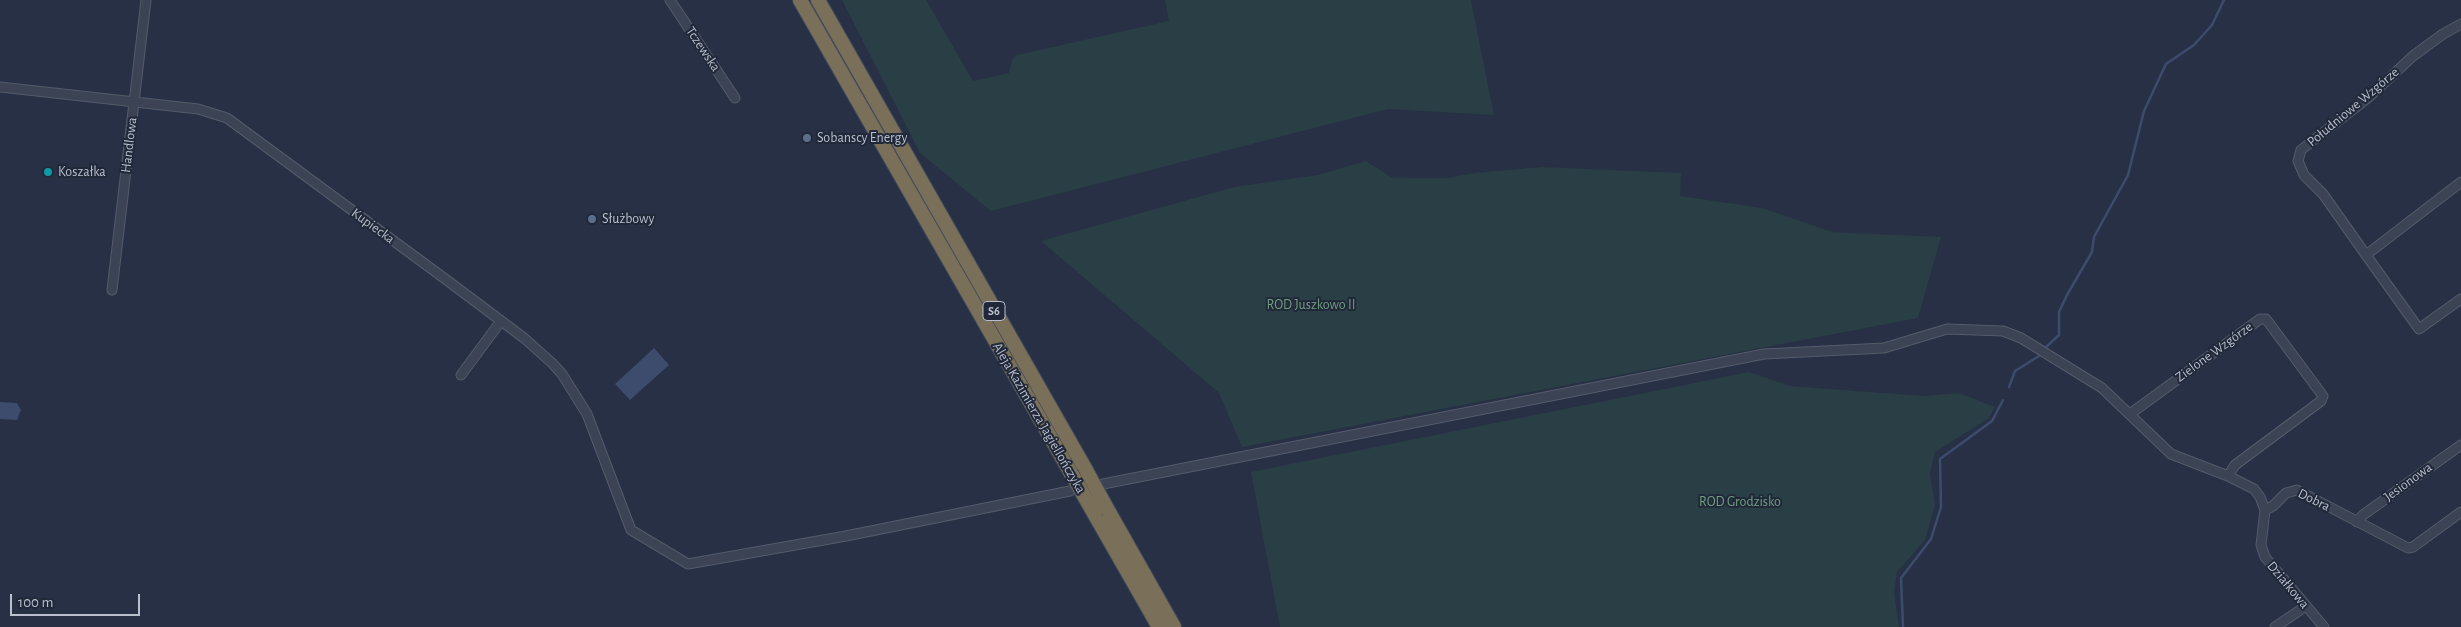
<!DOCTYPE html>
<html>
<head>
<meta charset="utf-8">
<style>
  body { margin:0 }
  #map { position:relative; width:2461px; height:627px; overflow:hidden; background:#273044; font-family:"Alegreya Sans",sans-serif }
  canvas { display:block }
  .scale { position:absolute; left:10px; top:594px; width:130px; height:22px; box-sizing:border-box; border:2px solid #b9bfcd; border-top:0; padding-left:6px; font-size:15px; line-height:18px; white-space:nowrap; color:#b9bfcd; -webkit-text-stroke:4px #202839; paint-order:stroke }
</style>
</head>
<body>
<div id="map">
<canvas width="2461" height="627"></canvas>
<div class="scale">100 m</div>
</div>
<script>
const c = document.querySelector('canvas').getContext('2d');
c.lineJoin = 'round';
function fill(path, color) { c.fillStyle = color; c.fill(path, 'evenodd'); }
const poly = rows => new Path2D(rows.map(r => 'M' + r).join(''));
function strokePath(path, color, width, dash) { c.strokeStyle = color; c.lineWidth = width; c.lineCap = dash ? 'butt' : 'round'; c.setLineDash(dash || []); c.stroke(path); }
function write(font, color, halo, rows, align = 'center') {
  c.font = font + ' "Alegreya Sans",sans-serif'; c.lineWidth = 4; c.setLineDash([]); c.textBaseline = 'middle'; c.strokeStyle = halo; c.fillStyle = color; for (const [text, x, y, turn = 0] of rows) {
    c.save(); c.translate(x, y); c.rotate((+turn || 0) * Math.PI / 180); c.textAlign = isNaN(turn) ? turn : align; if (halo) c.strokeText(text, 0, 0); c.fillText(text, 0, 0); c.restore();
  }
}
const green = poly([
  [842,0,926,0,973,81,1009,73,1012,60,1017,55,1169,21,1165,0,1471,0,1494,115,1388,109,991,211,920,153],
  [1366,161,1391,177,1409,178,1447,178,1475,173,1542,167,1681,173,1680,196,1762,208,1832,232,1941,237,1918,318,1242,447,1219,393,1041,241,1234,187,1318,175],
  [1749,372,1790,386,1924,396,1959,393,1995,407,1989,418,1935,452,1930,474,1935,505,1925,540,1897,572,1894,593,1899,627,1280,627,1251,472]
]);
const water = poly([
  [654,348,669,365,630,400,615,384],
  [0,402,17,403,21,410,17,420,0,419]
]);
const stream = poly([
  [2045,348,2059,335,2059,312,2067,295,2092,252,2094,237,2128,175,2144,111,2166,64,2194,45,2212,25,2224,0],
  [2009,387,2015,371,2039,356],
  [1903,627,1901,578,1931,539,1941,507,1940,459,1992,421,2003,400]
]);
const minor = poly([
  [670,0,735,98],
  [0,87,198,109,227,118,448,281,524,338,552,363,562,374,587,414,631,530,688,564,846,536,1070,491],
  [2461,182,2366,255,2419,329,2461,299],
  [2366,255,2323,194,2304,175,2298,161,2301,150,2369,97,2413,56,2443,34,2461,24],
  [112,290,146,0],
  [461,375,501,321],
  [2130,414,2260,319,2266,319,2323,396,2321,401,2235,465,2228,476],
  [1103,484,1764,354,1884,348,1947,329,2003,331,2021,338,2102,388,2171,454,2228,476,2254,489,2260,497,2265,510,2261,545,2265,557,2324,627],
  [2265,510,2273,506,2286,493,2297,490,2408,548,2413,547,2461,512],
  [2357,522,2363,515,2461,445],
  [2275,627,2306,606]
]);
const highway = poly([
  [800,0,1071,473],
  [818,0,1086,470],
  [1109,512,1174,627],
  [1095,515,1159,627]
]);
const highwayBridge = poly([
  [1086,470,1109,512],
  [1071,473,1095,515]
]);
const markers = [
  [807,138,5,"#5c6f8a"],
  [48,172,5,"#0f9aa8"],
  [592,219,5,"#5c6f8a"]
];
const shields = [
  [994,311,22]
];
const shieldNames = [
  ["S6",994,311]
];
const streetNames = [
  ["Tczewska",703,49,56],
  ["Południowe Wzgórze",2353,107,-40],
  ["Handlowa",129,145,-83],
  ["Kupiecka",373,226,36],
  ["Zielone Wzgórze",2214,352,-36],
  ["Aleja Kazimierza Jagiellończyka",1039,418,60],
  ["Jesionowa",2408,482,-36],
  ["Dobra",2314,500,26],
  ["Działkowa",2288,585,50]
];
const poiNames = [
  ["Sobanscy Energy",817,138],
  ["Koszałka",58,172],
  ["Służbowy",602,219]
];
const parkNames = [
  ["ROD Juszkowo II",1311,305],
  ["ROD Grodzisko",1740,502]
];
fill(green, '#293f45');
fill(water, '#3d4c6d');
strokePath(stream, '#3d4c6d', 2.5);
strokePath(minor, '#545b6b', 11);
strokePath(highway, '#434b5b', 16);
strokePath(minor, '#3c4354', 9);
strokePath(highway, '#7a7059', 14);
strokePath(highwayBridge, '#434b5b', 16, []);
strokePath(highwayBridge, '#7a7059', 14);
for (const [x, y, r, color] of markers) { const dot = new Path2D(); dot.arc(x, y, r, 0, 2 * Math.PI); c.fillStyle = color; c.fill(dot); strokePath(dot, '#202839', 2); }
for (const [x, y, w] of shields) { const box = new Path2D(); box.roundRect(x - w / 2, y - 9.5, w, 19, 4); c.fillStyle = '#202839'; c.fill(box); strokePath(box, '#b9bfcd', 1); }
write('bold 12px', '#b9bfcd', null, shieldNames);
write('14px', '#b9bfcd', '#202839', streetNames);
write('14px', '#b9bfcd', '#202839', poiNames, 'left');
write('14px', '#709e80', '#202839', parkNames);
</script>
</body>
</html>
